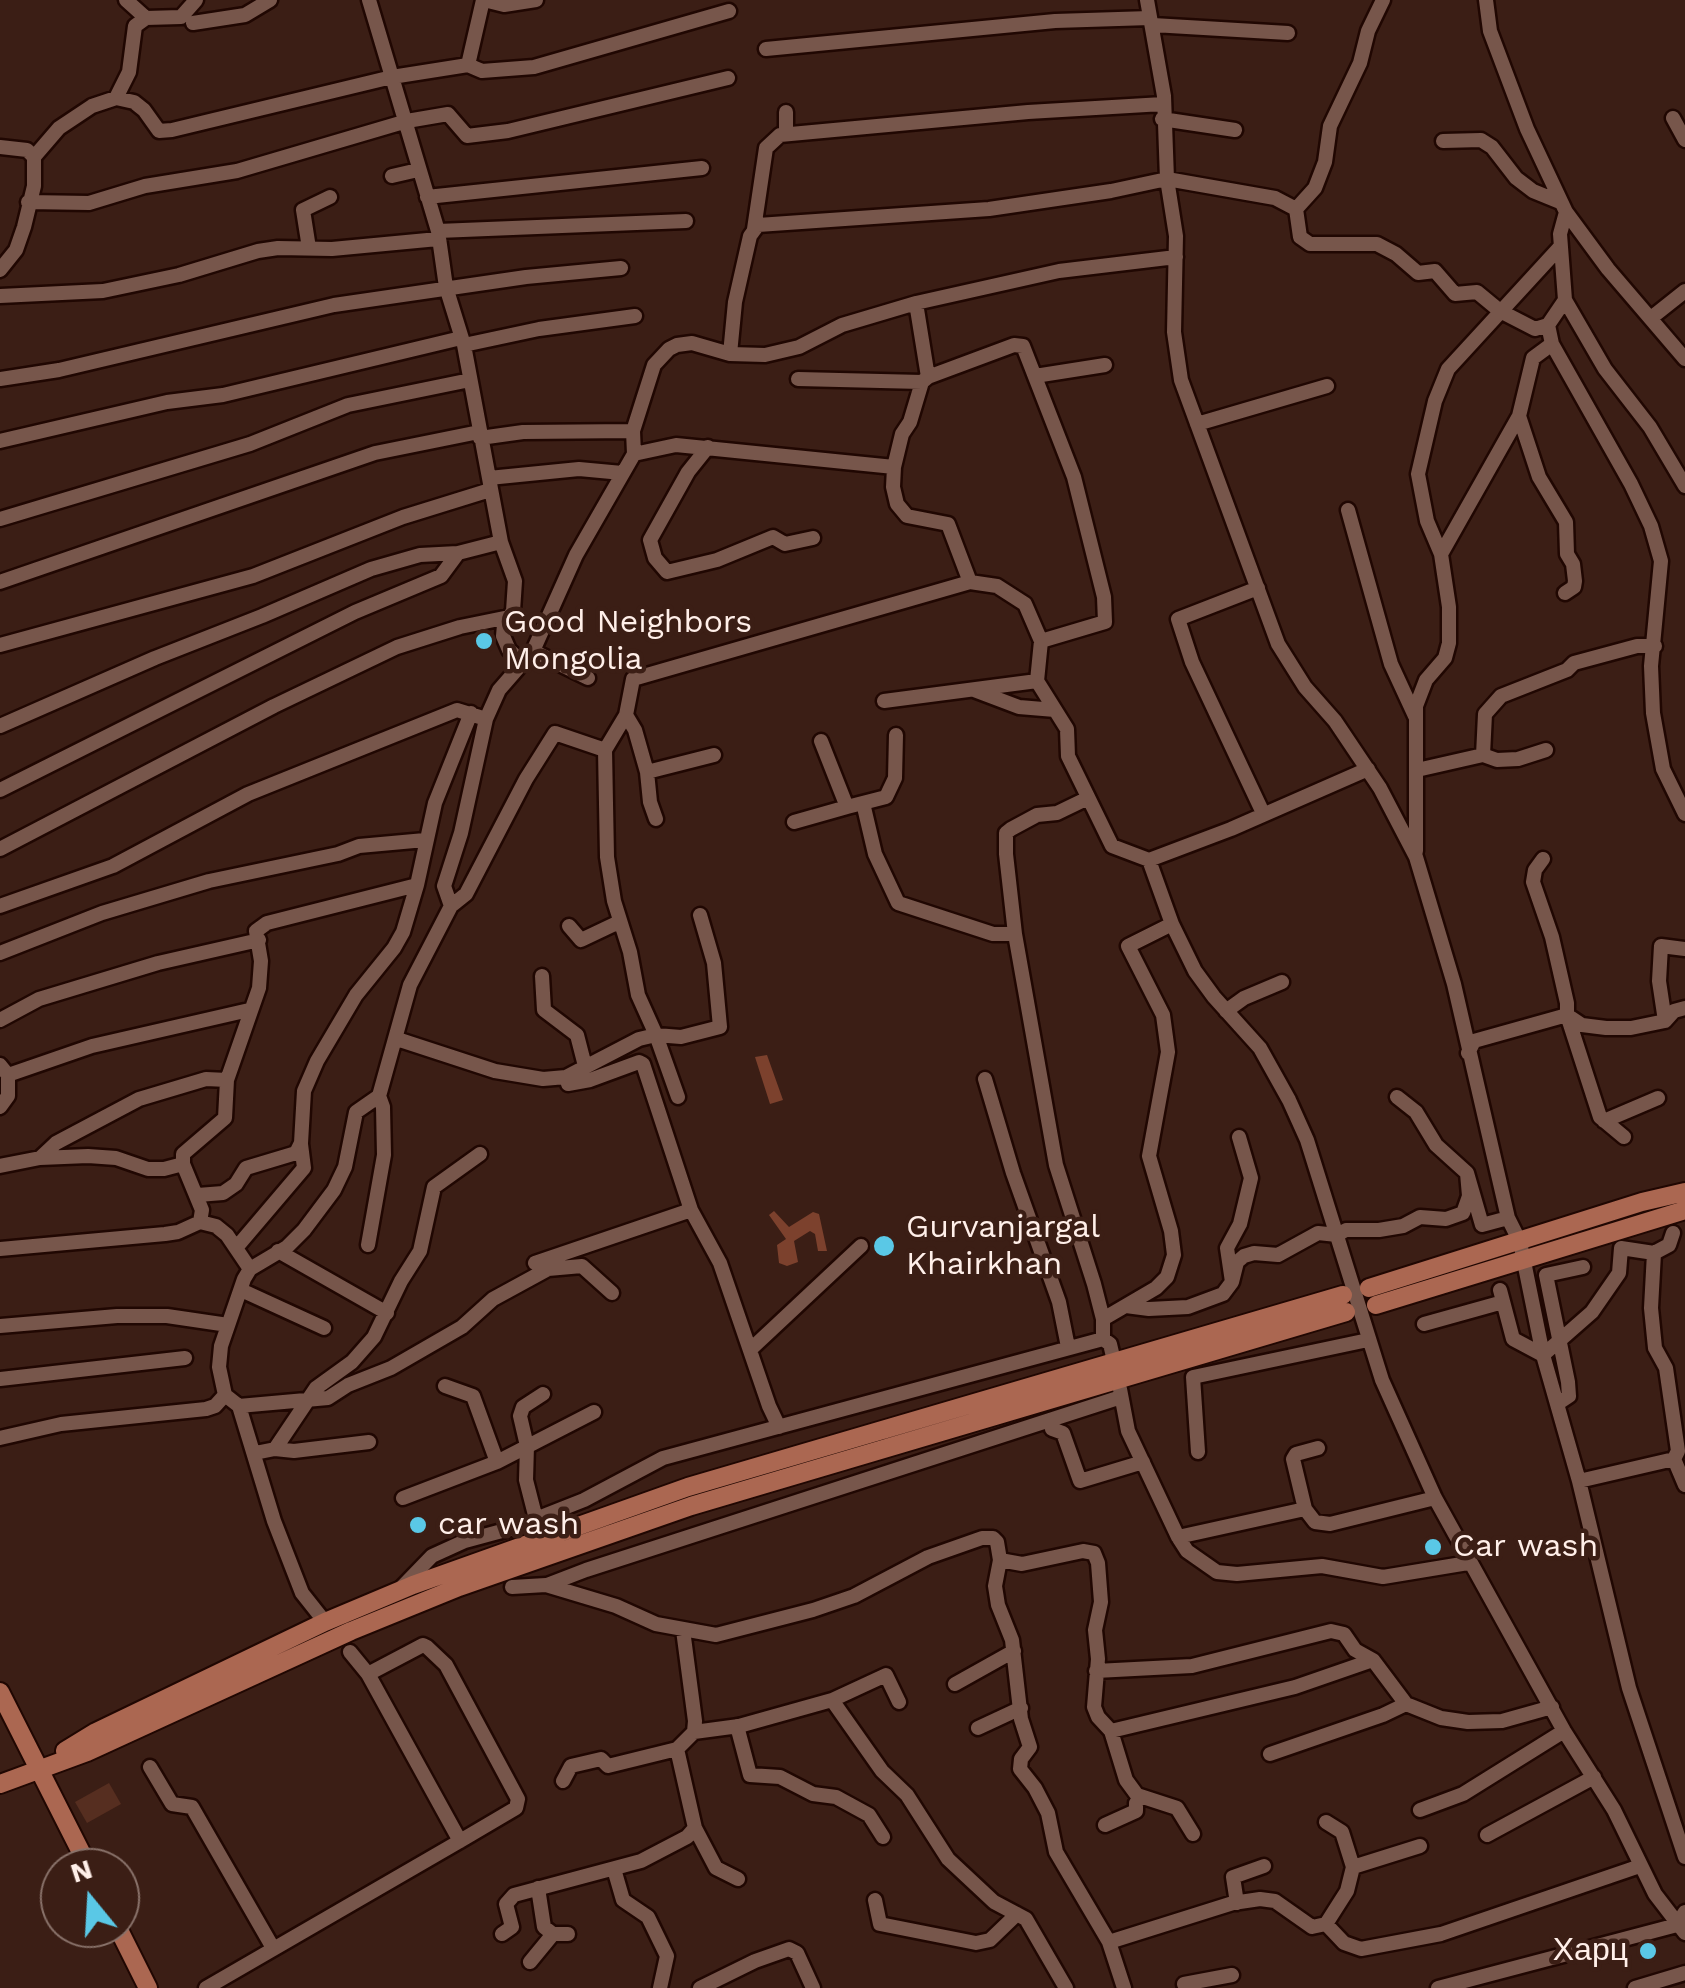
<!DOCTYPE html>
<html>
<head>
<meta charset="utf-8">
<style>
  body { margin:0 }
  #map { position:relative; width:1685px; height:1988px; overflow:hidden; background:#3b1e15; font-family:"Work Sans",sans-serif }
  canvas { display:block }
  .north { position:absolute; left:40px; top:1848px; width:100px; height:100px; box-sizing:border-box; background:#3b1e15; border:2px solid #89726a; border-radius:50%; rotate:342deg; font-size:28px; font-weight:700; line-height:40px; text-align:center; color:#ffefe9 }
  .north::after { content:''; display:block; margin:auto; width:35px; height:45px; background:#5ac8e6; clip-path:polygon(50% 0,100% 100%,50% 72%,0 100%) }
</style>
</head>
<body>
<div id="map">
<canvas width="1685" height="1988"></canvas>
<div class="north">N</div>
</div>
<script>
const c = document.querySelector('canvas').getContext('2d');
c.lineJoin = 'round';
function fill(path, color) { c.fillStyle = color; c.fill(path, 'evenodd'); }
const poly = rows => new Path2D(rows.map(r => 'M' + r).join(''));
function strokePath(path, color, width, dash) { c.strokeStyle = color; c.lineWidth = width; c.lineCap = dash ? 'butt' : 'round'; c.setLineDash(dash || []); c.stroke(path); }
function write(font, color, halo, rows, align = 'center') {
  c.font = font + ' "Work Sans",sans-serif'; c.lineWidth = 9; c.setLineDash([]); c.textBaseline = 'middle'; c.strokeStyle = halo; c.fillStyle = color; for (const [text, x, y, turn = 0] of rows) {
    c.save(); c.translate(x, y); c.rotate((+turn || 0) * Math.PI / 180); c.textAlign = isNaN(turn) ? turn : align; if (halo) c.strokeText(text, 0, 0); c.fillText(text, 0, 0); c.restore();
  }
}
const green = poly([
  [109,1783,121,1804,87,1823,75,1802]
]);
const forest = poly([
  [767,1055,783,1100,770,1104,755,1057],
  [774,1211,789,1227,813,1212,819,1214,827,1251,818,1251,815,1234,810,1231,794,1241,798,1262,787,1266,779,1263,777,1245,786,1239,769,1215]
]);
const minor = poly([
  [126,0,146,18],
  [369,0,438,231,446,287,464,345,501,542,515,581,513,611,504,625,503,636,509,650,521,661],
  [483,0,468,65,482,71,534,67,729,11],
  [484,0,504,5,536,0],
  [1147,0,1164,96,1167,179,1176,236,1174,332,1181,380,1278,644,1305,687,1335,721,1380,788,1416,857,1454,984,1508,1218,1520,1242,1543,1355,1579,1481,1629,1688,1685,1857],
  [1486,0,1490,31,1527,129,1566,212,1560,234,1565,300,1548,325,1552,344,1631,484,1651,526,1661,561,1651,666,1653,713,1663,769,1685,814],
  [193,23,245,15,270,0],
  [1153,25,1288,33],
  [766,49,1055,21,1150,18],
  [116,98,129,72,135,26,146,18,181,17,196,0],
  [786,112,786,134],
  [1673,118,1685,140],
  [1162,119,1235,130],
  [1443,141,1481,140,1492,147,1516,178,1533,191,1560,202],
  [0,147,27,150,34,157],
  [392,176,418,170],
  [427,197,702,168],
  [28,202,89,203,145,186,237,171,407,121,448,114,467,136,508,131,728,78],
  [1296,209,1315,188,1325,162,1330,126,1360,63,1368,31,1383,0],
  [1566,212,1608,269,1685,359],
  [754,229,766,148,780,135,1028,112,1163,104],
  [438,231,686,221],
  [309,248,303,210,330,197],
  [0,270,16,250,24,227,34,186,34,157,59,128,92,106,116,98,134,102,144,110,159,131,172,130,392,77,468,65],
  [0,296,103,291,179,275,258,251,278,248,332,249,438,239],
  [1565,300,1605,369,1650,427,1685,486],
  [916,303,928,377,922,382,910,422,902,434,894,467,893,487,897,504,907,516,948,524,970,582,997,586,1025,604,1041,641,1037,681,1067,729,1068,756,1112,846,1149,860,1231,829,1368,769],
  [1651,318,1685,291],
  [464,345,539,329,635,316],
  [730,354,735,302,750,236,758,225,989,209,1111,191,1167,179,1275,198,1296,209,1300,237,1310,244,1377,244,1396,254,1418,273,1435,271,1455,294,1477,292,1500,311,1535,329,1548,325],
  [1035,376,1105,365],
  [928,377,1014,345,1023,346,1074,477,1104,597,1105,622,1041,641],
  [0,379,59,370,334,305,526,277,621,268],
  [798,379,922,382],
  [1519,416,1539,477,1566,522,1567,554,1573,564,1575,581,1574,587,1565,593],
  [1197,424,1327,386],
  [480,438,523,432,633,431],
  [0,441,167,402,223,395,461,338],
  [708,447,688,472,650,540,655,558,667,572,717,560,773,537,785,544,813,538],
  [634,454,676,445,894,467],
  [489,478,579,469,622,473],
  [1348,510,1391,664,1415,716],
  [0,519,250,444,348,405,470,380],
  [1441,554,1519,416,1533,358,1552,344],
  [0,582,375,453,479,432],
  [1258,588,1178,619,1192,662,1263,813],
  [0,645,253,576,403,517,490,490],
  [533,651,588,678],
  [974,690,1019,707,1055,710],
  [884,701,1037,681],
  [626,715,635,730,647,772,714,755],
  [486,719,499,690,533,651,576,555,634,454,633,431,654,365,669,349,677,345,692,343,730,354,765,355,799,347,842,325,916,303,1059,271,1176,257],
  [0,726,155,658,262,616,371,569,420,555,458,553,501,542],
  [821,741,847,807,886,797,895,778,896,735],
  [1483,755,1497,760,1518,759,1546,750],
  [1417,770,1483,755,1485,714,1501,696,1567,670,1574,663,1637,646,1655,646],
  [647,772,650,802,656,819],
  [0,790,355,612,441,576,458,553],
  [1086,799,1057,813,1037,815,1011,829,1006,833,1006,854,1015,934,1056,1165,1094,1284,1103,1319,1103,1339],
  [863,803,875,854,898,903,993,934,1015,934],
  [794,822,847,807],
  [0,849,274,706,397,647,460,627,509,617],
  [1416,851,1416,706,1426,680,1445,658,1449,643,1449,607,1441,554,1427,521,1418,474,1435,401,1448,369,1560,247],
  [1543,859,1535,870,1533,882,1552,937,1567,1003,1567,1015,1600,1117,1624,1137],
  [1149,860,1172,924,1195,971,1214,997,1260,1048,1289,1100,1307,1140,1382,1380,1435,1498,1564,1731,1614,1810,1655,1894,1685,1933],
  [0,906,113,866,248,794,457,710,486,719,461,833,444,886,451,906,410,985,379,1096,356,1112,345,1167,334,1190,304,1230,287,1247,250,1269,244,1279,221,1346,219,1367,225,1395,239,1406,274,1521,302,1593,325,1622],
  [451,906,466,894,526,779,555,733,605,750],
  [700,915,714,963,720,1027,681,1037,656,1035,638,995,630,952,614,901,607,857,605,750,626,715,633,679,970,582],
  [569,926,581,940,619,922],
  [0,953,102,913,209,881,338,854,359,846,425,840],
  [542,976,544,1010,577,1035,585,1066],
  [1226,1011,1244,998,1282,982],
  [0,1020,39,999,158,963,259,940],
  [1665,1021,1674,1011,1685,1008],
  [397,1039,495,1071,543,1079,566,1077,639,1039,656,1035,678,1097],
  [1468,1053,1474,1041,1567,1015,1582,1025,1606,1028,1631,1028,1665,1021,1659,981,1661,946,1685,949],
  [0,1065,8,1075,8,1096,0,1107],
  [8,1075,92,1046,249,1010],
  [985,1079,1013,1173,1059,1302,1068,1347],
  [568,1084,590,1080,639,1062,643,1064,691,1210,720,1263,769,1406,779,1427],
  [1397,1097,1416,1112,1436,1145,1467,1173,1482,1225,1508,1218],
  [1604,1121,1658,1098],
  [40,1158,56,1143,139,1099,206,1079,227,1080],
  [0,1166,40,1158,88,1156,116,1158,148,1169,164,1169,183,1164],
  [198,1195,223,1193,236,1184,246,1168,296,1153,301,1143,304,1091,317,1061,356,995,394,948,403,932,417,885],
  [200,1222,216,1226,227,1235,250,1269],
  [1673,1233,1669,1245,1654,1253,1651,1308,1655,1348,1666,1368,1678,1451,1674,1459],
  [368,1245,384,1155,383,1107,379,1096],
  [236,1248,304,1168,301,1144],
  [0,1249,165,1234,178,1232,200,1222,202,1210,183,1164,183,1154,225,1118,227,1080,259,988,261,961,256,931,267,923,417,885,435,803,471,713],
  [278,1251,387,1313],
  [535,1263,691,1210],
  [1232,1282,1237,1262,1244,1256,1254,1253,1278,1255,1318,1233,1337,1235,1346,1230,1379,1230,1403,1226,1420,1217,1446,1219,1463,1213,1469,1196,1467,1173],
  [241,1290,324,1328],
  [1500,1290,1513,1339,1543,1355,1592,1312,1619,1273,1621,1248,1654,1253],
  [1126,1306,1149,1309,1188,1307,1223,1294,1232,1282,1227,1248,1240,1224,1251,1178,1239,1137],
  [1103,1319,1156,1288,1167,1277,1174,1255,1171,1231,1149,1156,1168,1052,1163,1015,1128,946,1172,924],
  [1424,1324,1503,1302],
  [0,1326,117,1316,167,1316,228,1325],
  [751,1349,861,1246],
  [0,1379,185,1358],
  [445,1386,473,1396,497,1462,594,1412],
  [1120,1389,1128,1431,1178,1537,1187,1551,1217,1572,1237,1574,1322,1566,1383,1577,1468,1563],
  [1557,1404,1569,1396,1568,1382,1546,1275,1583,1267],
  [239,1406,328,1398,348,1385,391,1368,462,1327,493,1299,548,1269,582,1266,612,1293],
  [1052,1429,1063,1433,1080,1481,1143,1462],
  [0,1438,61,1424,206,1409,215,1406,225,1395],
  [275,1449,294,1451,369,1442],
  [1198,1452,1193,1377,1368,1340],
  [255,1453,275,1449,316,1388,352,1362,374,1337,401,1281,420,1251,434,1187,480,1154],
  [1579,1481,1674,1459,1685,1485],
  [403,1498,497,1462],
  [1305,1509,1293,1459,1296,1454,1318,1448],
  [536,1519,526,1480,527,1446,520,1416,523,1407,543,1394],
  [1178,1537,1305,1509,1315,1522,1330,1524,1435,1498],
  [1000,1560,1022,1564,1083,1551,1094,1553,1098,1563,1101,1602,1095,1630,1098,1659,1094,1707,1098,1717,1111,1731,1126,1780,1137,1795,1177,1808,1193,1834],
  [547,1585,586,1570,1121,1397],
  [402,1587,432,1556,465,1541,513,1528,584,1500,663,1458,1103,1339,1110,1344,1114,1361],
  [512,1587,546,1585,616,1606,656,1624,716,1635,813,1610,854,1596,928,1557,982,1538,993,1538,997,1542,1000,1560,995,1586,998,1605,1012,1640,1021,1719,1030,1747,1021,1759,1020,1769,1035,1788,1048,1813,1056,1852,1109,1942,1124,1988],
  [683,1630,695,1721,694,1732,677,1749,695,1828,716,1868,738,1879],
  [350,1652,368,1674,460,1841,516,1808,518,1799,446,1665,427,1647,423,1645,368,1674],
  [1096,1671,1192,1666,1331,1631,1344,1634,1355,1650,1373,1660,1406,1704,1441,1718,1468,1722,1502,1721,1552,1707],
  [955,1684,1014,1651],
  [832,1700,886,1675,899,1702],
  [737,1726,750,1775,780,1777,813,1794,836,1797,869,1815,883,1837],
  [978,1728,1021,1708],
  [1111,1731,1295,1687,1373,1660],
  [694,1732,739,1726,832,1700,882,1771,907,1795,948,1859,994,1902,1026,1919,1066,1988],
  [1270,1754,1383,1715,1406,1704],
  [150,1767,172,1804,192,1807,273,1948],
  [563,1781,571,1766,601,1759,608,1766,677,1749],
  [1420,1810,1463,1794,1564,1731],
  [1326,1822,1342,1832,1353,1867,1347,1891,1326,1924],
  [1105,1825,1136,1811,1136,1803,1140,1798],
  [1487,1835,1594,1777],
  [1353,1867,1420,1846],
  [614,1869,623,1900,648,1917,667,1956,660,1988],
  [538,1888,544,1927,553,1934,568,1934],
  [875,1900,880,1924,976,1943,990,1940,1017,1914],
  [1237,1903,1233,1877,1264,1866],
  [502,1934,512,1927,506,1904,514,1895,641,1861,687,1837,695,1828],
  [1109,1942,1233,1903,1260,1899,1275,1901,1312,1927,1326,1924,1344,1943,1361,1949,1441,1934,1640,1866],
  [530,1962,553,1934],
  [1184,1984,1232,1975],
  [206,1988,460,1841],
  [700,1988,755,1961,789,1949,797,1953,813,1988],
  [1438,1988,1677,1925,1685,1912],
  [1635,1988,1685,1973]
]);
const major = poly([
  [1369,1288,1642,1202,1685,1192],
  [1376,1305,1685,1210],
  [0,1692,89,1868],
  [65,1751,96,1732,325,1622,413,1585,688,1487,1343,1295],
  [0,1784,87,1752,351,1631,459,1587,691,1506,1346,1312],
  [118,1928,148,1988]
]);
const markers = [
  [484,641,10,"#5ac8e6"],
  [884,1246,12,"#5ac8e6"],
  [418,1525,10,"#5ac8e6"],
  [1433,1547,10,"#5ac8e6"],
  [1648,1951,10,"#5ac8e6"]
];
const poiNames = [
  ["Good Neighbors",504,623],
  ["Mongolia",504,660],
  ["Gurvanjargal",906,1228],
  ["Khairkhan",906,1265],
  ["car wash",438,1525],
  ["Car wash",1453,1547],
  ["Харц",1628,1951,"right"]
];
fill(green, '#562e20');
fill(forest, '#7c412d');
strokePath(minor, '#200702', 19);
strokePath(major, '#200702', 22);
strokePath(minor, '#77564b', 14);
strokePath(major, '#ab6751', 18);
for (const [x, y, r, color] of markers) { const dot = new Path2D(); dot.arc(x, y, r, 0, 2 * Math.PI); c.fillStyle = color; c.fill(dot); strokePath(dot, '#3b1e15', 4); }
write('32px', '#ffefe9', '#3b1e15', poiNames, 'left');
</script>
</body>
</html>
